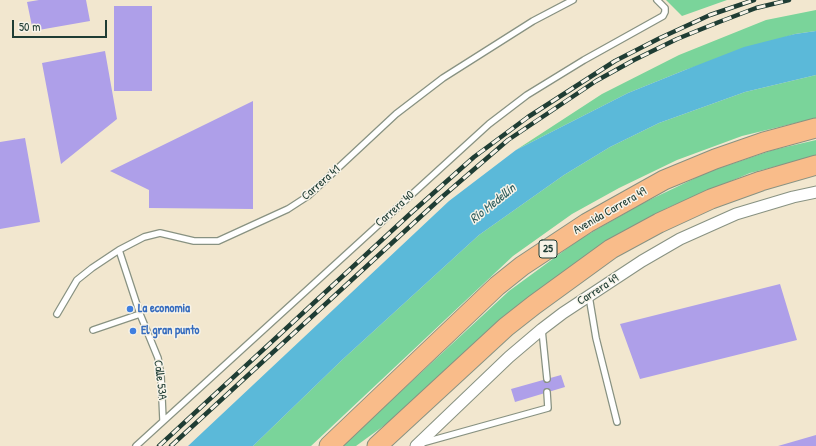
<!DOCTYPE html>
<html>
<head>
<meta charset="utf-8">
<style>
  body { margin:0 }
  #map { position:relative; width:816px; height:446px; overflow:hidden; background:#f2e7cf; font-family:"Patrick Hand",sans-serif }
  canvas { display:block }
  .scale { position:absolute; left:12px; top:20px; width:95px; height:18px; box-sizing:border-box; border:2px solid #1f3d34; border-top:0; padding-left:5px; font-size:12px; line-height:14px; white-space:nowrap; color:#1f3d34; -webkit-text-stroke:3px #f7f3e8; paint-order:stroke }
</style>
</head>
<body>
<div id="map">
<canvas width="816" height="446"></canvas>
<div class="scale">50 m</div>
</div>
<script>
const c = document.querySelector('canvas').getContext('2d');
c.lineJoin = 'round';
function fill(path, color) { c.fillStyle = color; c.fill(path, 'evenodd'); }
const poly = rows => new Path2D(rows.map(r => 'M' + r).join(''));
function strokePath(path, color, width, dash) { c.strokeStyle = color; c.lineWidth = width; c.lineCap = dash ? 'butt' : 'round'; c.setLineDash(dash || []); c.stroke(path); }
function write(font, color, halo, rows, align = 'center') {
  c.font = font + ' "Patrick Hand",sans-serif'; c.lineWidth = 3; c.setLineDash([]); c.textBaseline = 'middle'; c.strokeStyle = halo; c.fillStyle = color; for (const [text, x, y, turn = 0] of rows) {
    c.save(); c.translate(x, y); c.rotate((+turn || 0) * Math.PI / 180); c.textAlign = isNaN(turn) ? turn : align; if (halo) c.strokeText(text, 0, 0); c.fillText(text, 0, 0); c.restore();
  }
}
const green = poly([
  [666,0,727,0,682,16],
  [816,10,816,31,795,34,685,70,628,93,516,150,602,94,679,55,766,20],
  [816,75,816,118,742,136,677,160,619,188,572,214,513,256,311,446,253,446,342,360,479,235,564,175,610,147,659,123,745,92],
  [816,140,816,156,750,173,667,208,586,255,389,422,356,446,342,446,509,291,580,239,643,203,708,172,773,150]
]);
const water = poly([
  [816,31,816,75,745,92,659,123,610,147,564,175,479,235,342,360,253,446,188,446,449,201,516,150,628,93,685,70,744,47,795,34]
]);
const building = poly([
  [39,0,86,0,90,21,33,31,27,2],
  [114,6,152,6,152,91,114,91],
  [105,51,117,119,61,164,42,63],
  [253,101,253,209,149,208,149,190,110,171],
  [25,138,40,222,0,229,0,142],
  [780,284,797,340,640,379,620,324],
  [561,375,565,387,515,402,511,389],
  [816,435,816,446,778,446]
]);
const lane = poly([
  [119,250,140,314,158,358,161,376,163,420],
  [589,296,596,338,617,422],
  [57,314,77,280,92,268,119,250,144,237,160,233,194,241,218,241,288,209,308,196,396,114,443,78,533,21,573,0],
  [93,330,140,314],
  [542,330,547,379],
  [422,443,548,408,547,392],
  [136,446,489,124,527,95,584,60,663,16,665,12,665,8,657,0]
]);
const street = poly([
  [416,446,509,357,542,329,563,313,642,261,680,239,736,214,793,197,816,192]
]);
const highway = poly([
  [329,446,497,286,522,266,587,223,664,180,715,159,764,142,816,128],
  [377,446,506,327,534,305,611,249,659,223,711,199,761,181,816,165]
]);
const rail = poly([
  [159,446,411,213,474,157,528,117,615,61,660,38,710,15,754,0],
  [171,446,442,197,508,140,596,81,634,60,677,39,719,22,756,8,789,0]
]);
const markers = [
  [130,309,4,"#3f7fe0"],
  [133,331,4,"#3f7fe0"]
];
const shields = [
  [548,249,18]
];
const shieldNames = [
  ["25",548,249]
];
const streetNames = [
  ["Carrera 41",321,183,-41],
  ["Carrera 40",395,209,-42],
  ["Avenida Carrera 49",610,211,-30],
  ["Carrera 49",598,290,-33],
  ["Calle 53A",160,380,83]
];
const shopNames = [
  ["La economia",138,309],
  ["El gran punto",141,331]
];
const waterNames = [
  ["Río Medellín",493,204,-39]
];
fill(green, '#7ad49a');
fill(water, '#5bb9d9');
fill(building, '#ae9fe9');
strokePath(lane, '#889282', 8);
strokePath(street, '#889282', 13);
strokePath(highway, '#889282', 21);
strokePath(lane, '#fff', 5.5);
strokePath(street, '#fff', 11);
strokePath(highway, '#f9bc8a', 19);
strokePath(rail, '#1f3d34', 4.5);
strokePath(rail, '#f7f3e8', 3, [9]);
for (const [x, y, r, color] of markers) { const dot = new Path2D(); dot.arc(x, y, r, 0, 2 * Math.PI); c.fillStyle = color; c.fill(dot); strokePath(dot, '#f7f3e8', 1.5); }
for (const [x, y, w] of shields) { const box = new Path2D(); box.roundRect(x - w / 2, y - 9, w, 18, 3); c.fillStyle = '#f7f3e8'; c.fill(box); strokePath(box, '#1f3d34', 1); }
write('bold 11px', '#1f3d34', null, shieldNames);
write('12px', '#1f3d34', '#f7f3e8', streetNames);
write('bold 12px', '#366cbe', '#f7f3e8', shopNames, 'left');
write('italic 13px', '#2e5c5d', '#f7f3e8', waterNames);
</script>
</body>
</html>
